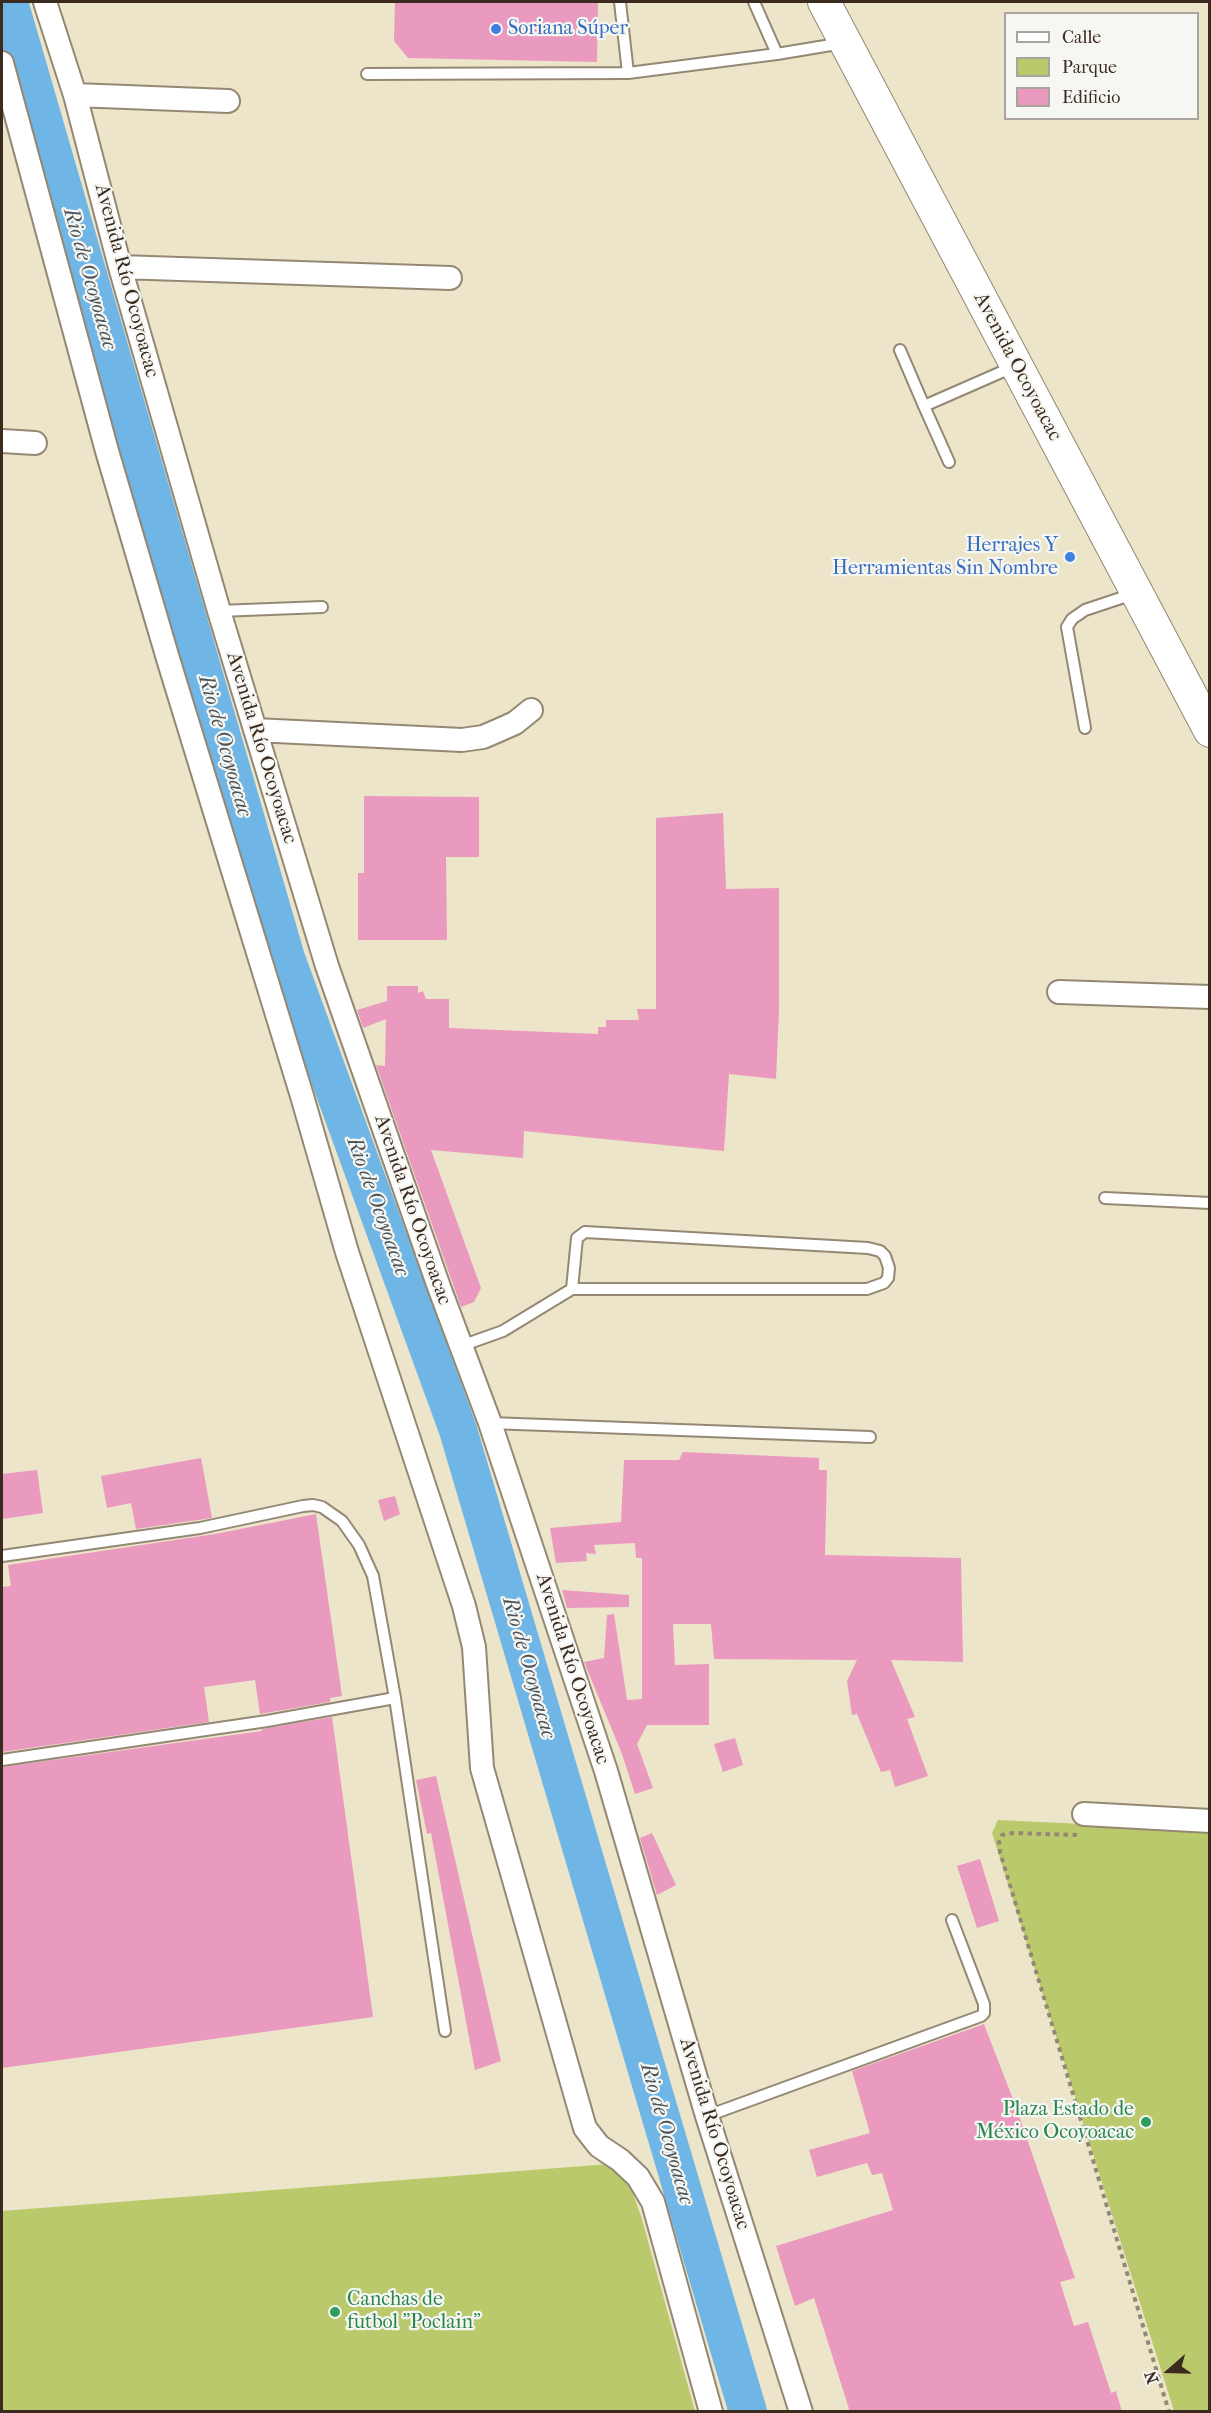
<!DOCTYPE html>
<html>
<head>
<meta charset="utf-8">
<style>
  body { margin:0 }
  #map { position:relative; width:1211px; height:2413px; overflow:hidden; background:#ece5c9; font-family:"IM FELL French Canon",serif }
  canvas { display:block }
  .frame { position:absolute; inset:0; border:3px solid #3b2a1e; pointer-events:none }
  .legend { position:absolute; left:1004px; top:12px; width:195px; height:108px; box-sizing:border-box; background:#f6f6f2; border:2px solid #aba49d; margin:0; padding:8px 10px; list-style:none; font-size:18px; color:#3b2a1e }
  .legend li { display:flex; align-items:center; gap:12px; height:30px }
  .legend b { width:30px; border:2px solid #aba49d }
  .north { position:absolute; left:1139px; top:2341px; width:60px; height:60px; -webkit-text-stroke:4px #f6f6f2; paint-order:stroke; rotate:250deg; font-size:16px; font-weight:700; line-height:24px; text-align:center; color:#3b2a1e }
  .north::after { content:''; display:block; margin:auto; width:21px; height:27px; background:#3b2a1e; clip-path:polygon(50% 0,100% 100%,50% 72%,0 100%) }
</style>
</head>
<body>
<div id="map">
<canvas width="1211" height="2413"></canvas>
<div class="frame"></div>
<ul class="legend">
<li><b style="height:8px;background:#fff"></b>Calle</li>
<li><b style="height:16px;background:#b9c96c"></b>Parque</li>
<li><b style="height:16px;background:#ea9abe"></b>Edificio</li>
</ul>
<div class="north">N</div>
</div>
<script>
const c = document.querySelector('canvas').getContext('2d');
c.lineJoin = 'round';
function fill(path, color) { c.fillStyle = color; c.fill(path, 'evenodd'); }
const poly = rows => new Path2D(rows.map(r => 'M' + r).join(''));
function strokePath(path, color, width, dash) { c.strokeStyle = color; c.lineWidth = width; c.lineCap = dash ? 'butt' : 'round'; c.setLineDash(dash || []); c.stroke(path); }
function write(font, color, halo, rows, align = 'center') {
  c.font = font + ' "IM FELL French Canon",serif'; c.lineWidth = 4.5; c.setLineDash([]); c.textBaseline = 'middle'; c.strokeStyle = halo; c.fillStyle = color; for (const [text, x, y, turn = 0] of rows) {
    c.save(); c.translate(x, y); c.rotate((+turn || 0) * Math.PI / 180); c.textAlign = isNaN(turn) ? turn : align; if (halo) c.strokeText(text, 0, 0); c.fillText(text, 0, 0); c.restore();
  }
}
const green = poly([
  [998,1820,1209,1830,1209,2411,1174,2411,992,1833],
  [622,2163,641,2216,695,2411,2,2412,2,2211]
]);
const river = poly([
  [9,2,286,958,458,1430,748,2412]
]);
const building = poly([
  [395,2,598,2,597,62,408,58,394,41],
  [364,796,479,797,479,857,446,857,447,940,358,940,358,873,364,873],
  [723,813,726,889,779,888,779,1010,776,1079,729,1074,724,1151,524,1131,523,1158,431,1150,481,1288,474,1302,461,1307,376,1065,385,1066,386,1019,363,1028,357,1010,387,1001,387,986,418,986,418,993,423,991,426,999,449,999,449,1028,598,1034,598,1027,606,1027,606,1020,639,1020,637,1009,656,1009,656,818],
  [683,1452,819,1458,819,1470,827,1470,825,1555,961,1558,963,1662,891,1660,915,1717,907,1719,928,1776,895,1787,890,1770,881,1772,857,1714,852,1715,847,1681,857,1660,714,1659,711,1624,673,1624,675,1665,709,1664,709,1725,647,1725,637,1744,653,1788,635,1794,622,1754,584,1662,604,1658,607,1615,614,1614,627,1700,642,1699,642,1558,636,1558,635,1543,594,1545,596,1554,586,1553,587,1561,556,1563,550,1528,621,1522,624,1460,679,1460],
  [201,1458,212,1518,136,1529,131,1503,107,1508,101,1476],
  [37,1470,43,1513,2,1519,2,1474],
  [395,1496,400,1514,384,1521,378,1500],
  [316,1514,342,1696,330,1698,330,1702,260,1714,255,1680,204,1687,209,1722,2,1752,2,1587,11,1586,8,1565,215,1534],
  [562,1590,629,1595,629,1607,567,1608],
  [332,1717,373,2017,2,2068,2,1767,262,1731,262,1729],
  [735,1738,743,1765,723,1772,714,1744],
  [436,1776,501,2061,475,2070,431,1833,427,1834,416,1780],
  [652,1833,676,1885,657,1895,640,1838],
  [980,1859,999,1921,977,1928,957,1866],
  [984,2024,1016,2107,1075,2278,1060,2282,1074,2326,1088,2322,1111,2393,1116,2391,1122,2412,850,2412,814,2298,795,2306,776,2246,893,2210,882,2173,872,2175,867,2163,817,2177,809,2150,870,2133,852,2071]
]);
const path = poly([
  [1077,1835,1013,1833,1002,1835,999,1842,1000,1852,1169,2412]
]);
const service = poly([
  [620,2,628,73,777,54,843,43],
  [754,2,777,54],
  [367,74,628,73],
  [900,350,924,406,1013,367],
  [924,406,949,462],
  [219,611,322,607],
  [1085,728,1067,627,1072,619,1085,610,1133,594],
  [1105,1198,1210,1203],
  [461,1346,503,1331,572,1289,577,1238,585,1232,868,1248,880,1251,885,1256,889,1268,888,1278,884,1283,867,1289,572,1289],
  [490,1423,870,1437],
  [2,1556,200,1528,303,1506,313,1505,322,1507,342,1521,359,1545,373,1576,395,1698,445,2031],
  [2,1760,267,1721,395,1698],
  [707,2116,981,2016,984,2013,984,2004,952,1920]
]);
const minor = poly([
  [45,2,75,95,120,267,219,611,327,966,439,1287,490,1423,606,1771,707,2116,801,2412],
  [2,63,107,451,169,662,302,1096,347,1252,464,1606,474,1647,482,1768,585,2128,599,2146,620,2160,638,2177,653,2202,711,2412],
  [75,95,228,101],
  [120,267,450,278],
  [2,441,35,443],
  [255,730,462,740,483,737,497,731,515,723,531,710],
  [1059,992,1210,997],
  [1084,1814,1210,1821]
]);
const secondary = poly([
  [824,2,1210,731]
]);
const markers = [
  [496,29,6,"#3f7fe0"],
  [1070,557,6,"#3f7fe0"],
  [1146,2122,6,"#2e9e5b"],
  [335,2312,6,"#2e9e5b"]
];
const shopNames = [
  ["Soriana Súper",508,29],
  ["Herrajes Y",1058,546,"right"],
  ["Herramientas Sin Nombre",1058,569,"right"]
];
const streetNames = [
  ["Avenida Río Ocoyoacac",126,281,75],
  ["Avenida Ocoyoacac",1017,367,62],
  ["Avenida Río Ocoyoacac",261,748,73],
  ["Avenida Río Ocoyoacac",412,1210,71],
  ["Avenida Río Ocoyoacac",572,1669,72],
  ["Avenida Río Ocoyoacac",714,2134,73]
];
const leisureNames = [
  ["Plaza Estado de",1134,2110],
  ["México Ocoyoacac",1134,2133],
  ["Canchas de",347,2300,"left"],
  ["futbol \"Poclain\"",347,2323,"left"]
];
const waterNames = [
  ["Rio de Ocoyoacac",89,279,74],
  ["Rio de Ocoyoacac",224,746,74],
  ["Rio de Ocoyoacac",377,1207,70],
  ["Rio de Ocoyoacac",528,1668,74],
  ["Rio de Ocoyoacac",666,2134,74]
];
fill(green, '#b9c96c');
strokePath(river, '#6fb5e6', 38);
fill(building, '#ea9abe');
strokePath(service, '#948874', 14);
strokePath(minor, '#948874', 26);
strokePath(secondary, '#948874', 34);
strokePath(path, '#948874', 4, [4.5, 4.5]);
strokePath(service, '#fff', 10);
strokePath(minor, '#fff', 22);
strokePath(secondary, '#fff', 32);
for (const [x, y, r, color] of markers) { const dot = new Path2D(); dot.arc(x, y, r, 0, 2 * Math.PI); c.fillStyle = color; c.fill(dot); strokePath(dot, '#f6f6f2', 2); }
write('20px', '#366cbe', '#f6f6f2', shopNames, 'left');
write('20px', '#3b2a1e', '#f6f6f2', streetNames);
write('20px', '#27864d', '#f6f6f2', leisureNames, 'right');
write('italic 21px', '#4b545a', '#f6f6f2', waterNames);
</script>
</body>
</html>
